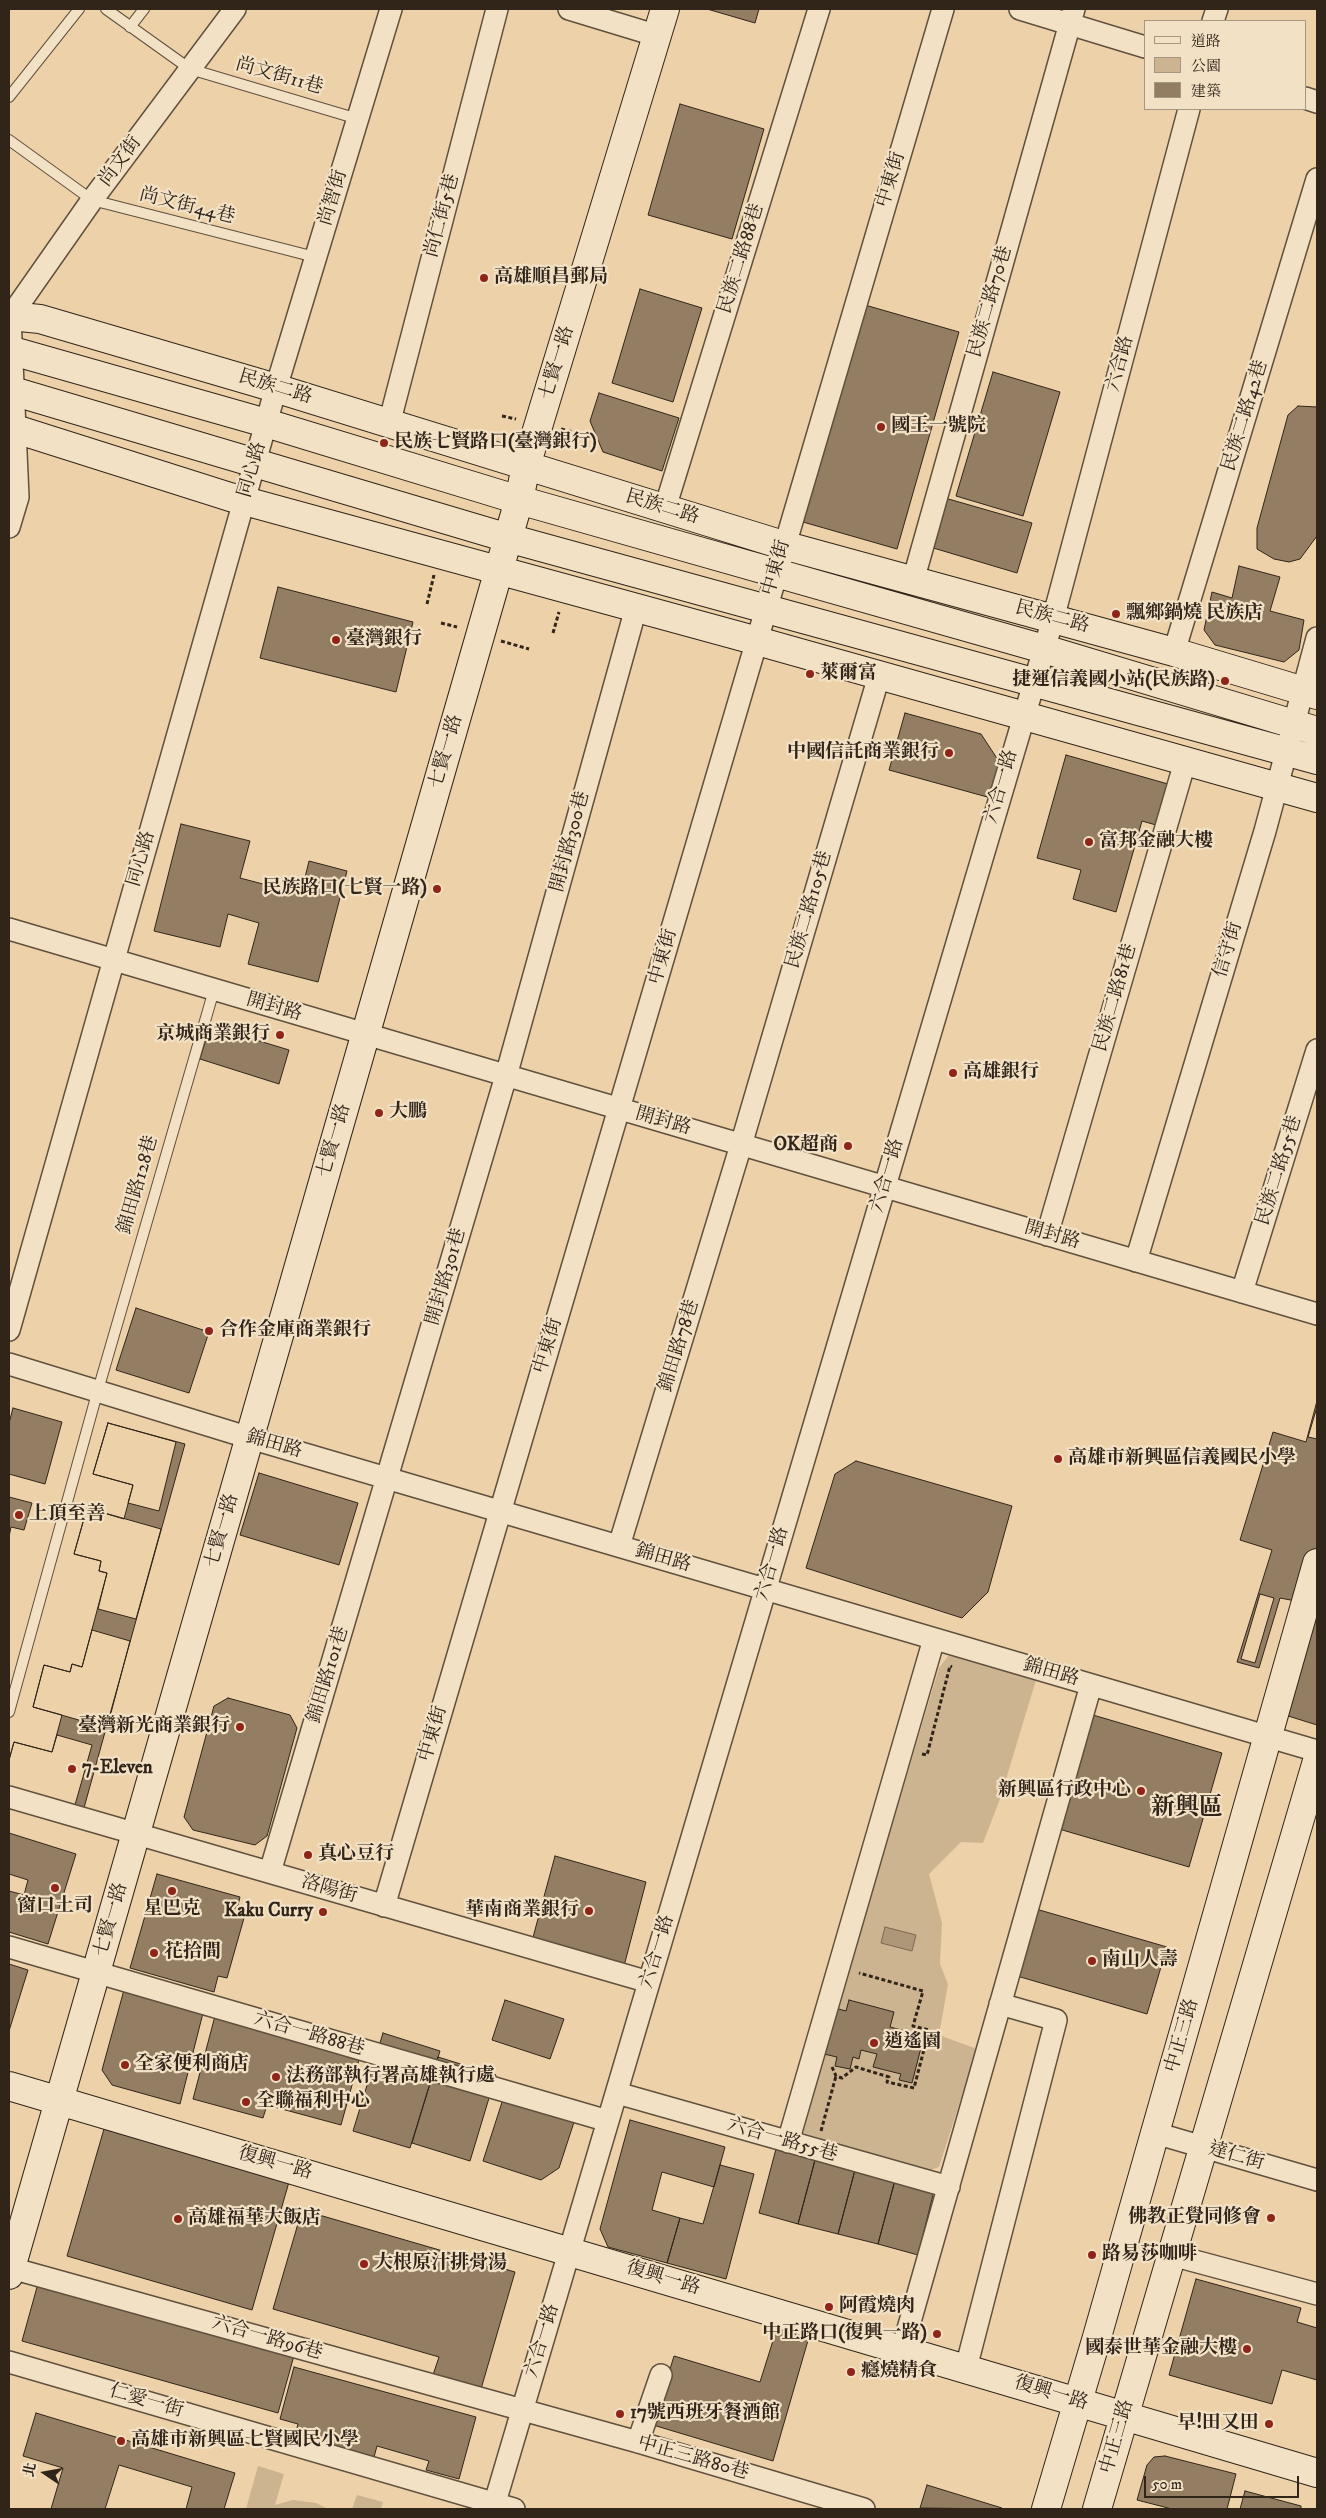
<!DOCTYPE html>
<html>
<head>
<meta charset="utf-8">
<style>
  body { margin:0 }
  #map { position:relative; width:1326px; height:2518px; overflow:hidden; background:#edd1a8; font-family:"IM FELL DW Pica","Noto Serif TC",serif }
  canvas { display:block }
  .frame { position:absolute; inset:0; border:10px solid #31251a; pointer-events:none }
  .legend { position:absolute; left:1144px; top:20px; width:162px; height:90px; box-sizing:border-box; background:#f3e1c6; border:1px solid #a59681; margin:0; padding:6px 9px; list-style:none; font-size:15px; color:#31251a }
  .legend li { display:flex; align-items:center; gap:10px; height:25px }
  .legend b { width:25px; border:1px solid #a59681 }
  .north { position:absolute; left:20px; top:2448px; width:50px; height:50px; -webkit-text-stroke:4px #f3e1c6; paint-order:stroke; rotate:282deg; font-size:14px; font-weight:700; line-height:20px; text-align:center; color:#31251a }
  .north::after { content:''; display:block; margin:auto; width:18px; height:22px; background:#31251a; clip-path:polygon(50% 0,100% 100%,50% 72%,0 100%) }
  .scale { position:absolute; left:1144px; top:2476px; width:155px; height:22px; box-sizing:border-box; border:2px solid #31251a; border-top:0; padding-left:6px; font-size:15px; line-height:18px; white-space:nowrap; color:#31251a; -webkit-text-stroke:4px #f3e1c6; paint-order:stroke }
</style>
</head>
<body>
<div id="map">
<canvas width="1326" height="2518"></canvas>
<div class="frame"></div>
<ul class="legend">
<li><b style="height:6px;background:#f3e1c6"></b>道路</li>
<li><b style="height:14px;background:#cdb490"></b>公園</li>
<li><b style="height:14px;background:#937e64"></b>建築</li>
</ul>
<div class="north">北</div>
<div class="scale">50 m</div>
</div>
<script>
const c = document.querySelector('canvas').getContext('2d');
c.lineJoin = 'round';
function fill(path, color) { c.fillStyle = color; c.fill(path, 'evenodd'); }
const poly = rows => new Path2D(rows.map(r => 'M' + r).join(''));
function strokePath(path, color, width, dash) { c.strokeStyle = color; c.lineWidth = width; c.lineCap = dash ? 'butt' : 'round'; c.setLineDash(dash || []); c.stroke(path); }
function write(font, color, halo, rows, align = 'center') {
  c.font = font + ' "IM FELL DW Pica","Noto Serif TC",serif'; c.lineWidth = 4.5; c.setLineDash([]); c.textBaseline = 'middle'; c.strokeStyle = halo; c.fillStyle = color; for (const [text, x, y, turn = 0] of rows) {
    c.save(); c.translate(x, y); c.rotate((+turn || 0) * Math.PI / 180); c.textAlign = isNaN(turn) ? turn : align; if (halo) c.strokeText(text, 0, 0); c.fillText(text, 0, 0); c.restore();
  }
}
const green = poly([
  [949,1655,1036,1680,1000,1799,983,1843,961,1842,929,1874,942,1923,940,1964,948,1984,939,2035,977,2049,939,2167,928,2171,800,2132,939,1668],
  [258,2466,284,2474,275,2505,293,2500,316,2503,328,2509,246,2509],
  [357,2495,383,2502,381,2509,352,2509]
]);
const water = poly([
  [885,1927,916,1935,912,1951,881,1943,885,1927]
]);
const building = poly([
  [707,9,759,9,755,23,707,9],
  [680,104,764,129,732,239,648,215,680,104],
  [640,289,702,308,673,402,612,383,640,289],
  [865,305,959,332,897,549,803,522,865,305],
  [993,372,1060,392,1023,516,956,496,993,372],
  [599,393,679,418,662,471,603,452,590,421,599,393],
  [1298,406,1317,407,1317,536,1300,559,1289,562,1274,559,1257,549,1257,528,1288,415,1298,406],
  [945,498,1032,523,1017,573,930,547,945,498],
  [1239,566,1280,577,1270,611,1304,620,1299,650,1284,662,1215,645,1204,630,1212,592,1232,598,1239,566],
  [278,587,413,622,396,692,260,658,278,587],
  [905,713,981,734,1000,763,991,798,889,770,905,713],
  [1066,755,1168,784,1156,825,1142,821,1116,912,1073,899,1081,870,1037,858,1066,755],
  [181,824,250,841,240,878,301,894,309,861,347,871,318,982,248,964,259,923,228,914,220,947,154,931,181,824],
  [210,1026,289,1050,279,1084,200,1059,210,1026],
  [136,1308,209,1332,189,1393,116,1370,136,1308],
  [1317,1401,1317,1725,1269,1710,1301,1602,1280,1598,1259,1668,1237,1662,1272,1550,1240,1540,1273,1432,1306,1442,1317,1401],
  [1317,1407,1317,1439,1308,1437,1317,1407],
  [13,1408,62,1422,45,1484,9,1474,9,1423,13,1408],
  [108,1423,185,1444,82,1815,9,1793,9,1760,14,1742,52,1752,62,1715,33,1707,44,1665,70,1672,72,1664,82,1667,107,1573,99,1571,101,1561,74,1554,87,1508,124,1519,133,1485,93,1474,108,1423],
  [108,1423,176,1442,159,1511,128,1503,133,1485,93,1474,108,1423],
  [856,1461,1012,1506,988,1592,962,1618,806,1568,835,1474,856,1461],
  [259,1473,358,1503,339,1565,240,1535,259,1473],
  [9,1497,32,1503,24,1530,11,1527,9,1537,9,1497],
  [87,1508,161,1529,136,1619,98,1609,107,1573,99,1571,101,1561,74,1554,87,1508],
  [1260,1594,1274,1598,1255,1663,1241,1659,1260,1594],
  [92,1630,130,1641,107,1728,33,1707,44,1665,70,1672,72,1664,82,1667,92,1630],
  [228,1698,290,1715,297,1728,267,1836,255,1845,193,1830,184,1817,214,1706,228,1698],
  [1093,1715,1222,1753,1189,1867,1059,1829,1093,1715],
  [57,1735,92,1745,73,1812,9,1793,9,1760,14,1742,52,1752,57,1735],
  [9,1833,76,1854,48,1944,9,1932,9,1891,24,1895,28,1880,9,1874,9,1833],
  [555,1856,646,1882,624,1966,532,1941,555,1856],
  [157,1874,240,1897,237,1909,246,1911,227,1978,218,1976,214,1992,130,1968,157,1874],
  [1036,1909,1167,1947,1147,2014,1017,1976,1036,1909],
  [9,1964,28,1970,9,2031,9,1964],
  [124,1990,203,2013,180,2104,112,2085,102,2070,124,1990],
  [505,2000,564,2019,550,2059,492,2040,505,2000],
  [849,2000,894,2012,890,2027,924,2036,912,2083,899,2080,901,2074,873,2067,877,2054,861,2050,859,2059,853,2057,850,2069,835,2066,837,2057,824,2054,835,2008,846,2011,849,2000],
  [215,2016,360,2056,341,2125,267,2105,263,2118,193,2099,215,2016],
  [383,2033,440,2051,410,2148,353,2131,383,2033],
  [438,2057,496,2075,470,2161,412,2143,438,2057],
  [505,2093,576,2116,559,2168,541,2180,483,2161,505,2093],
  [630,2120,725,2147,714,2187,662,2172,652,2210,680,2218,667,2263,608,2247,600,2229,630,2120],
  [104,2129,289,2182,252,2310,67,2256,104,2129],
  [776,2149,815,2160,798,2224,759,2213,776,2149],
  [815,2160,855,2170,838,2234,798,2224,815,2160],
  [720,2165,754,2174,726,2279,667,2263,680,2218,703,2224,720,2165],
  [855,2170,895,2180,878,2244,838,2234,855,2170],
  [895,2180,934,2191,918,2255,878,2244,895,2180],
  [302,2210,515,2272,481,2389,433,2375,439,2357,273,2309,302,2210],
  [1196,2279,1301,2308,1297,2322,1317,2328,1317,2380,1282,2370,1272,2404,1169,2375,1196,2279],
  [39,2280,295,2352,278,2413,22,2341,39,2280],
  [777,2328,809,2337,773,2461,653,2425,674,2356,760,2382,777,2328],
  [294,2367,476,2417,459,2479,426,2470,429,2461,377,2446,374,2457,295,2435,298,2424,280,2419,294,2367],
  [36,2413,235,2473,224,2509,186,2509,192,2487,119,2465,105,2509,51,2509,63,2468,23,2456,36,2413],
  [1165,2456,1236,2474,1227,2509,1172,2509,1137,2500,1147,2465,1154,2457,1165,2456],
  [927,2485,1002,2508,1002,2509,920,2508,927,2485],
  [1245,2491,1301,2506,1301,2509,1240,2509,1245,2491]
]);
const path = poly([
  [502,416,516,419],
  [561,429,589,436],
  [427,604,434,575],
  [441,623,457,627],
  [553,633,559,612],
  [501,641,529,649],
  [922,1754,927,1755,950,1666,952,1667],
  [832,2067,836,2076,842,2078,856,2067,889,2077,887,2082,914,2088,929,2030,913,2026,923,1991,859,1973],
  [821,2131,836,2076]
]);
const lane = poly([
  [106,9,190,69,358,119],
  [130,27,144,9],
  [9,97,79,9],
  [9,140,92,200,315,257],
  [9,1712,98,1390,214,990]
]);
const street = poly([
  [569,9,658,36],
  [1020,9,1145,47],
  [1213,21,1217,9],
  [1305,98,1317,102],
  [389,424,497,9],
  [665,508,819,9],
  [9,527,18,497,10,317,92,200,235,9],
  [913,581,1074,9],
  [1174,652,1317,179],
  [9,929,1317,1314],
  [1047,1235,1185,762],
  [1136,1261,1265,831,1317,638],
  [1242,1292,1317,1050],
  [9,1330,276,388,391,9],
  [9,1364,250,1438,1317,1751],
  [619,1546,741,1145,879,676],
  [9,1797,649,1982],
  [270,1872,506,1076,636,608],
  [384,1906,943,9],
  [9,1947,608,2121],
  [617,2093,949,2187],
  [1155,2133,1317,2180],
  [788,2142,934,1639],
  [1172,2255,1317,2294],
  [11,2268,638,2442,864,2509],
  [902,2350,1091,1685],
  [9,2362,514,2509],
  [966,2368,1056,2020,1000,2004],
  [638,2442,661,2375],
  [493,2509,1053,619,1189,109]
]);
const secondary = poly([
  [9,316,40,319,262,384,783,545,1174,652,1317,695],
  [9,350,266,423,519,500,1044,649,1317,731],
  [9,390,508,538,1317,760],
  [9,427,230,497,743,637,1317,798],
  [9,2086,1317,2473],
  [9,2275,519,500,526,466,665,9],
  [1046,2509,1097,2337,1317,1563],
  [1097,2509,1317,1761]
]);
const markers = [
  [484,278,5,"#8f2418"],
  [881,427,5,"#8f2418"],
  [384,443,5,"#8f2418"],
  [1116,614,5,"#8f2418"],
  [336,640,5,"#8f2418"],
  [810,674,5,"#8f2418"],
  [1225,681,5,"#8f2418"],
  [949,753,5,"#8f2418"],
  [1089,842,5,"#8f2418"],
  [437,889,5,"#8f2418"],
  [280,1035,5,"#8f2418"],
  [953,1073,5,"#8f2418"],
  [379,1113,5,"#8f2418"],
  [848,1146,5,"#8f2418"],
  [209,1331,5,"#8f2418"],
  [1058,1459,5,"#8f2418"],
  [19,1515,5,"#8f2418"],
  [240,1727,5,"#8f2418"],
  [72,1769,5,"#8f2418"],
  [1141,1791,5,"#8f2418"],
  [308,1855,5,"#8f2418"],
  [55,1888,5,"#8f2418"],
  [172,1891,5,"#8f2418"],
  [589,1911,5,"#8f2418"],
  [323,1912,5,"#8f2418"],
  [154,1953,5,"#8f2418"],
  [1092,1961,5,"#8f2418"],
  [874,2043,5,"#8f2418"],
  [125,2065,5,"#8f2418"],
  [276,2077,5,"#8f2418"],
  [246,2102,5,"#8f2418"],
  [1271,2218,5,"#8f2418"],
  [178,2219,5,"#8f2418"],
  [1092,2255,5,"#8f2418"],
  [364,2264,5,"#8f2418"],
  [829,2307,5,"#8f2418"],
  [937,2334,5,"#8f2418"],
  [1247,2349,5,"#8f2418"],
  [851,2372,5,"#8f2418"],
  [620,2414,5,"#8f2418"],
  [1269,2424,5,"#8f2418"],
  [121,2441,5,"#8f2418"]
];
const streetNames = [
  ["尚文街11巷",279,77,16],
  ["尚文街",121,162,-53],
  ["中東街",892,180,-73],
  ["尚智街",334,198,-73],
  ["尚文街44巷",187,207,14],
  ["尚仁街5巷",443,216,-75],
  ["民族二路88巷",742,259,-73],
  ["民族二路70巷",991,302,-74],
  ["七賢一路",558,363,-73],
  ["六合路",1121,364,-75],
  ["民族二路",275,388,17],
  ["民族二路42巷",1246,416,-73],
  ["同心路",253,470,-74],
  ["民族二路",662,508,17],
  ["中東街",777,568,-74],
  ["民族二路",1052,618,15],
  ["七賢一路",447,752,-74],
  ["六合一路",1002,787,-74],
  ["開封路300巷",571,842,-75],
  ["同心路",142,859,-74],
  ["民族二路105巷",810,910,-74],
  ["信守街",1229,950,-73],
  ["中東街",664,957,-74],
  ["民族二路81巷",1116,998,-74],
  ["開封路",274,1008,16],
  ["開封路",663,1122,16],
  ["七賢一路",335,1141,-74],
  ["民族二路55巷",1280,1171,-73],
  ["六合一路",888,1176,-74],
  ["錦田路128巷",139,1185,-74],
  ["開封路",1052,1236,16],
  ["開封路301巷",447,1277,-74],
  ["中東街",549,1346,-73],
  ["錦田路78巷",680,1346,-73],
  ["錦田路",274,1445,16],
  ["七賢一路",223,1531,-74],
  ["錦田路",663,1559,16],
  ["六合一路",773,1564,-74],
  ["錦田路",1051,1673,16],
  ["錦田路101巷",329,1675,-73],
  ["中東街",434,1734,-74],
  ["洛陽街",329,1890,16],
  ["七賢一路",112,1920,-74],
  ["六合一路",658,1952,-73],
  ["六合一路88巷",309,2035,16],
  ["中正三路",1183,2036,-74],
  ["六合一路55巷",782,2141,16],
  ["達仁街",1236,2157,16],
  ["復興一路",275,2164,16],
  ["復興一路",663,2279,17],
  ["六合一路96巷",267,2339,16],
  ["六合一路",543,2341,-73],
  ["復興一路",1051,2394,17],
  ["仁愛一街",146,2402,16],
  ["中正三路",1118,2437,-74],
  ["中正三路80巷",693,2459,16]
];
const poiNames = [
  ["高雄順昌郵局",494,278],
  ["國王一號院",891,427],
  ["民族七賢路口(臺灣銀行)",394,443],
  ["飄鄉鍋燒 民族店",1126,614],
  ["臺灣銀行",346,640],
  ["萊爾富",820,674],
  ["捷運信義國小站(民族路)",1215,681,"right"],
  ["中國信託商業銀行",939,753,"right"],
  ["富邦金融大樓",1099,842],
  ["民族路口(七賢一路)",427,889,"right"],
  ["京城商業銀行",270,1035,"right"],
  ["高雄銀行",963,1073],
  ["大鵬",389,1113],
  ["OK超商",838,1146,"right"],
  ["合作金庫商業銀行",219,1331],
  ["高雄市新興區信義國民小學",1068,1459],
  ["上頂至善",29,1515],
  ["臺灣新光商業銀行",230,1727,"right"],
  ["7-Eleven",82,1769],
  ["新興區行政中心",1131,1791,"right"],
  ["真心豆行",318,1855],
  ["窗口土司",55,1907,"center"],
  ["星巴克",172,1910,"center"],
  ["華南商業銀行",579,1911,"right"],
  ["Kaku Curry",313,1912,"right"],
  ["花拾間",164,1953],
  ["南山人壽",1102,1961],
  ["逍遙園",884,2043],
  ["全家便利商店",135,2065],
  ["法務部執行署高雄執行處",286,2077],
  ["全聯福利中心",256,2102],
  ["佛教正覺同修會",1261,2218,"right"],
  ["高雄福華大飯店",188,2219],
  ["路易莎咖啡",1102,2255],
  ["大根原汁排骨湯",374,2264],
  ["阿霞燒肉",839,2307],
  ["中正路口(復興一路)",927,2334,"right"],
  ["國泰世華金融大樓",1237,2349,"right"],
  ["癮燒精食",861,2372],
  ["17號西班牙餐酒館",630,2414],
  ["早!田又田",1259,2424,"right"],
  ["高雄市新興區七賢國民小學",131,2441]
];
const districtNames = [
  ["新興區",1187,1809]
];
fill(green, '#cdb490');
fill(water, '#ad9778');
strokePath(water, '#7b6952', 1);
fill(building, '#937e64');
strokePath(building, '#31251a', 1);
strokePath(lane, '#60503e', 12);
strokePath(street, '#60503e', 24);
strokePath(secondary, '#31251a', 30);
strokePath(path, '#31251a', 3, [4, 2.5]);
strokePath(lane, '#f3e1c6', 10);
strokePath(street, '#f3e1c6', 21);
strokePath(secondary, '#f3e1c6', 28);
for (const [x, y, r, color] of markers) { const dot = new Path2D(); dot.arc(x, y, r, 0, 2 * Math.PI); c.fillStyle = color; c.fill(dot); strokePath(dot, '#f3e1c6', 2); }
write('19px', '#31251a', '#f3e1c6', streetNames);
write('bold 19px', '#31251a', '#f3e1c6', poiNames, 'left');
write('bold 24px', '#31251a', '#f3e1c6', districtNames);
</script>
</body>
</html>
